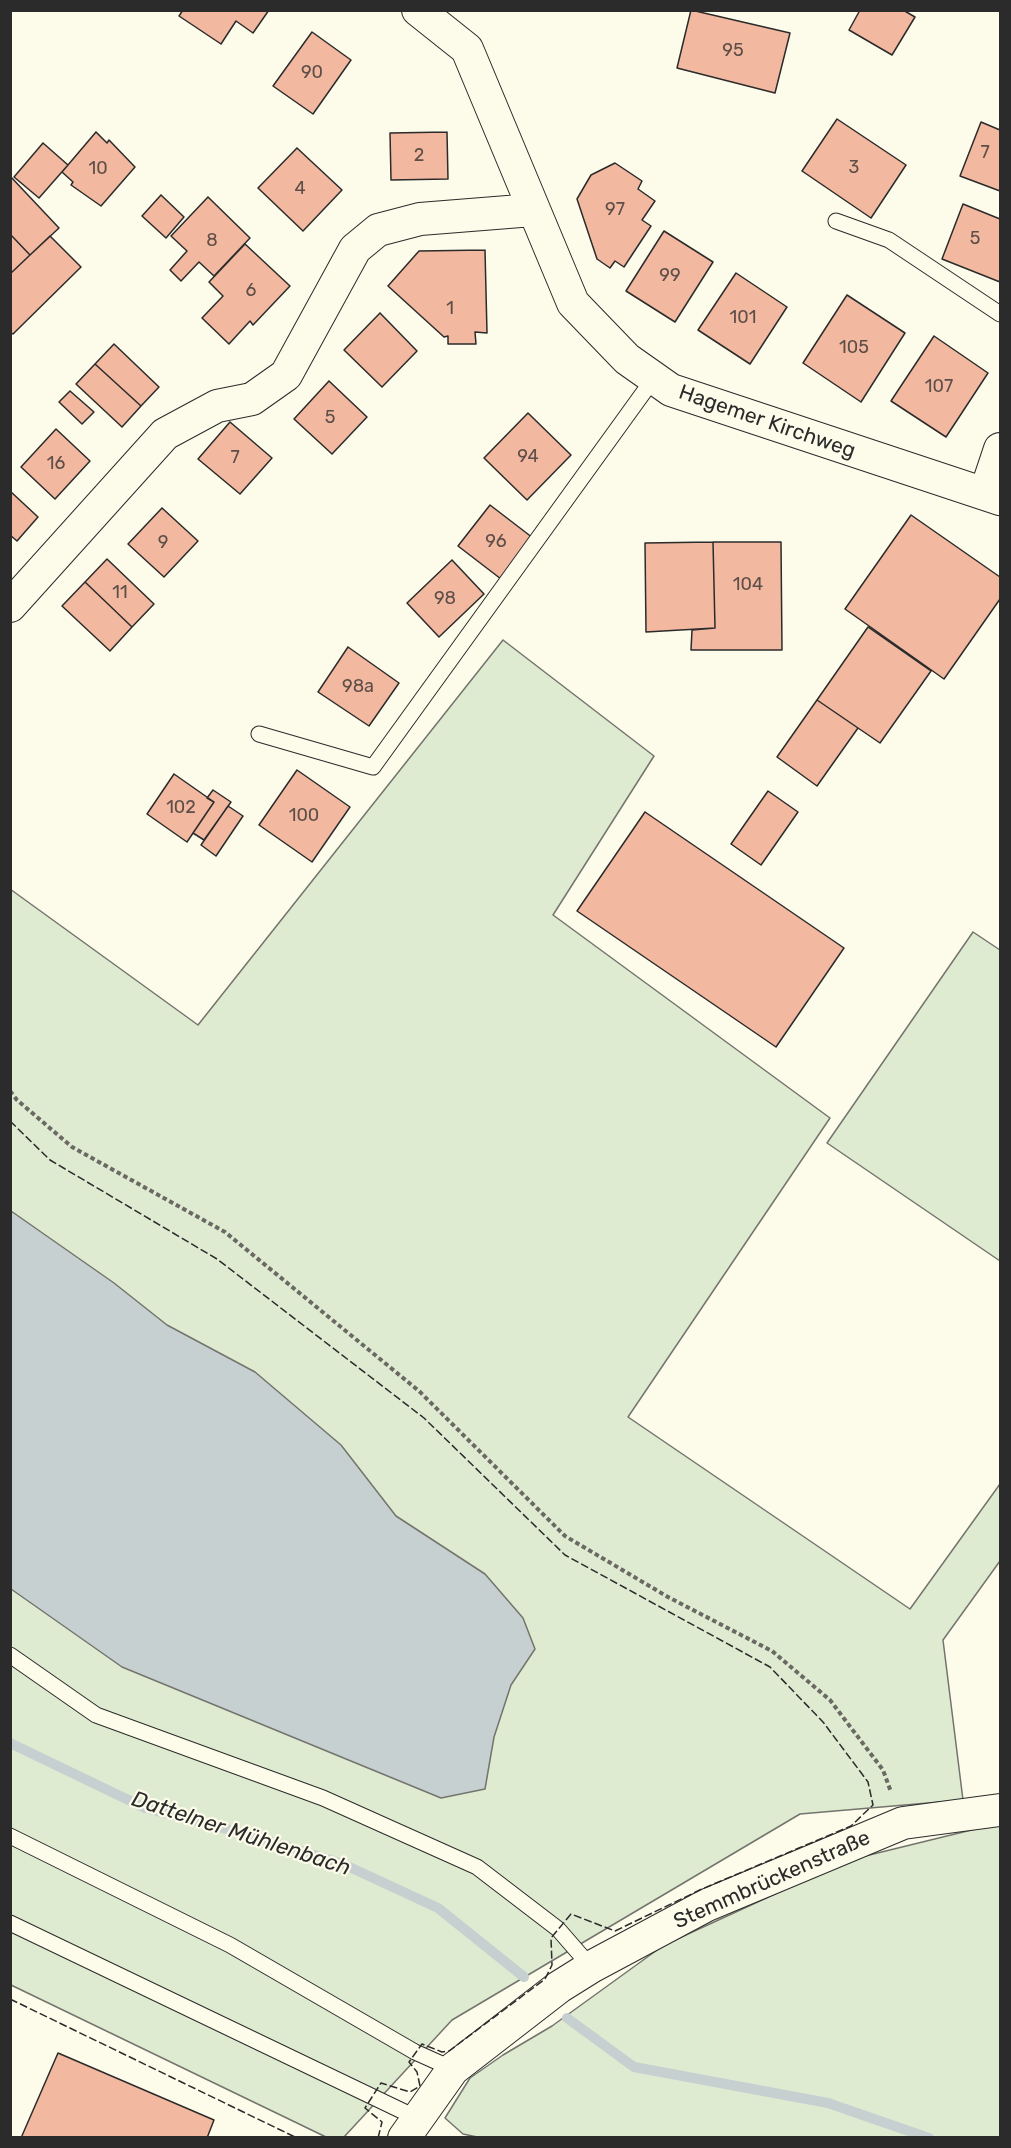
<!DOCTYPE html>
<html>
<head>
<meta charset="utf-8">
<style>
  body { margin:0 }
  #map { position:relative; width:1011px; height:2148px; overflow:hidden; background:#fdfbea; font-family:Rubik,sans-serif }
  canvas { display:block }
  .frame { position:absolute; inset:0; border:12px solid #2b2b2b; pointer-events:none }
</style>
</head>
<body>
<div id="map">
<canvas width="1011" height="2148"></canvas>
<div class="frame"></div>
</div>
<script>
const c = document.querySelector('canvas').getContext('2d');
c.lineJoin = 'round';
function fill(path, color) { c.fillStyle = color; c.fill(path, 'evenodd'); }
const poly = rows => new Path2D(rows.map(r => 'M' + r).join(''));
function strokePath(path, color, width, dash) { c.strokeStyle = color; c.lineWidth = width; c.lineCap = dash ? 'butt' : 'round'; c.setLineDash(dash || []); c.stroke(path); }
function write(font, color, halo, rows, align = 'center') {
  c.font = font + ' Rubik,sans-serif'; c.lineWidth = 4.5; c.setLineDash([]); c.textBaseline = 'middle'; c.strokeStyle = halo; c.fillStyle = color; for (const [text, x, y, turn = 0] of rows) {
    c.save(); c.translate(x, y); c.rotate((+turn || 0) * Math.PI / 180); c.textAlign = isNaN(turn) ? turn : align; if (halo) c.strokeText(text, 0, 0); c.fillText(text, 0, 0); c.restore();
  }
}
const green = poly([
  [503,640,654,756,553,915,830,1118,628,1417,910,1609,1000,1484,1000,1561,943,1640,963,1800,800,1814,452,2020,344,2137,326,2137,11,1985,10,889,198,1025,503,640],
  [973,932,1000,950,1000,1261,827,1143,973,932],
  [1000,1823,1000,2137,482,2138,463,2134,445,2118,470,2078,503,2055,552,2026,664,1945,849,1860,1000,1823]
]);
const water = poly([
  [11,1211,114,1283,167,1325,255,1372,341,1445,396,1516,485,1574,523,1618,535,1649,511,1685,494,1737,485,1789,441,1798,122,1667,11,1589,11,1211]
]);
const stream = poly([
  [10,1743,145,1808,250,1835,343,1864,438,1908,524,1977],
  [567,2018,634,2067,828,2103,929,2138]
]);
const building = poly([
  [183,10,269,10,253,33,236,21,221,44,179,16,183,10],
  [691,10,790,33,775,93,677,68,691,10],
  [860,10,903,10,915,17,892,55,849,30,860,10],
  [312,32,351,60,313,114,273,86,312,32],
  [837,119,906,165,871,218,802,171,837,119],
  [981,122,1000,130,1000,191,960,176,981,122],
  [96,132,107,143,109,140,135,167,101,206,71,185,73,182,62,172,96,132],
  [447,132,448,179,391,180,390,133,447,132],
  [43,143,68,165,39,198,14,177,43,143],
  [297,148,342,190,303,231,258,188,297,148],
  [615,163,642,181,638,189,655,201,642,220,651,226,624,267,615,261,610,268,597,259,577,199,591,175,615,163],
  [10,176,59,228,30,255,10,234,10,176],
  [161,195,184,217,166,238,142,216,161,195],
  [208,197,250,238,214,276,199,262,181,281,170,270,187,251,171,236,208,197],
  [963,204,1000,219,1000,282,942,259,963,204],
  [664,231,713,262,675,322,626,291,664,231],
  [10,234,30,255,10,274,10,234],
  [50,236,81,267,13,334,10,332,10,274,50,236],
  [245,244,290,286,253,325,250,321,229,344,202,318,223,296,209,282,245,244],
  [485,250,487,333,475,332,476,344,448,344,448,336,444,337,388,286,419,251,485,250],
  [736,273,787,307,750,364,698,330,736,273],
  [847,295,905,333,861,402,803,363,847,295],
  [380,313,417,351,382,387,344,350,380,313],
  [934,336,988,373,946,437,891,401,934,336],
  [114,344,159,387,141,406,95,364,114,344],
  [95,364,141,406,122,427,76,384,95,364],
  [329,381,367,417,332,454,294,419,329,381],
  [70,391,94,412,82,424,59,402,70,391],
  [528,413,571,455,527,500,484,458,528,413],
  [230,422,272,458,240,494,198,459,230,422],
  [56,429,90,461,55,499,21,467,56,429],
  [10,491,38,517,17,541,10,535,10,491],
  [490,505,533,538,501,579,458,546,490,505],
  [162,508,198,541,164,577,128,544,162,508],
  [911,515,1000,577,1000,599,944,679,845,609,911,515],
  [713,542,715,628,646,632,645,543,713,542],
  [713,542,781,542,782,650,691,650,692,630,715,628,713,542],
  [107,559,154,604,132,627,85,582,107,559],
  [452,560,484,594,439,637,407,603,452,560],
  [85,582,132,627,110,651,62,606,85,582],
  [868,627,931,671,880,743,817,700,868,627],
  [348,647,399,683,369,726,318,692,348,647],
  [817,700,858,728,817,786,777,757,817,700],
  [297,770,350,807,312,862,259,825,297,770],
  [174,774,214,802,187,842,147,814,174,774],
  [213,790,231,802,204,840,193,833,214,802,207,798,213,790],
  [768,791,798,812,761,865,731,844,768,791],
  [228,806,243,816,216,856,201,845,228,806],
  [645,812,844,948,776,1047,577,911,645,812],
  [58,2053,214,2120,207,2138,21,2138,58,2053]
]);
const path = poly([
  [10,1091,17,1100,72,1147,225,1232,419,1391,565,1536,668,1597,772,1651,830,1700,883,1770,891,1792]
]);
const lane = poly([
  [836,221,889,240,1000,314],
  [259,734,373,767,654,378],
  [10,1655,96,1715,323,1798,477,1867,558,1929,591,1967],
  [10,1836,230,1945,415,2052,453,2069],
  [10,1923,419,2119]
]);
const street = poly([
  [418,10,467,49,573,303,627,359,671,390,1000,499],
  [985,494,1000,449],
  [10,606,165,434,217,406,252,399,286,375,355,249,378,230,420,219,533,210],
  [404,2138,453,2069,559,1987,591,1967,707,1905,903,1823,1000,1810]
]);
const fence = poly([
  [10,1121,50,1160,217,1259,424,1418,565,1555,770,1667,823,1722,868,1782,873,1805,851,1826,702,1889,615,1931,571,1914,551,1938,552,1965,545,1979,449,2051,442,2052,422,2044,409,2062,417,2072,420,2086,410,2092,381,2083,365,2108,382,2122,378,2138],
  [10,1999,297,2138]
]);
const numberNames = [
  ["95",733,51],
  ["90",312,73],
  ["7",985,153],
  ["2",419,156],
  ["3",854,168],
  ["10",98,169],
  ["4",300,189],
  ["97",615,210],
  ["5",975,239],
  ["8",212,241],
  ["99",670,276],
  ["6",251,291],
  ["1",450,309],
  ["101",743,318],
  ["105",854,348],
  ["107",939,387],
  ["5",330,418],
  ["94",528,457],
  ["7",235,458],
  ["16",56,464],
  ["96",496,542],
  ["9",163,543],
  ["104",748,585],
  ["11",120,593],
  ["98",445,599],
  ["98a",358,687],
  ["102",181,808],
  ["100",304,816]
];
const streetNames = [
  ["Hagemer Kirchweg",767,422,19],
  ["Stemmbrückenstraße",772,1880,-24]
];
const waterNames = [
  ["Dattelner Mühlenbach",241,1834,18]
];
fill(green, '#deebd1');
strokePath(green, '#74746e', 1.5);
fill(water, '#c7d0d0');
strokePath(water, '#74746e', 1.5);
strokePath(stream, '#c7d0d0', 10);
fill(building, '#f2b8a0');
strokePath(building, '#2b2b2b', 1.5);
strokePath(lane, '#2b2b2b', 17);
strokePath(street, '#2b2b2b', 34);
strokePath(path, '#6a6964', 4, [4.5, 3]);
strokePath(lane, '#fdfbea', 15);
strokePath(street, '#fdfbea', 32);
strokePath(fence, '#2b2b2b', 1.5, [8, 3]);
write('18px', '#5d4e48', null, numberNames);
write('21px', '#2b2b2b', '#fdfbea', streetNames);
write('italic 22px', '#2b2b2b', '#fdfbea', waterNames);
</script>
</body>
</html>
